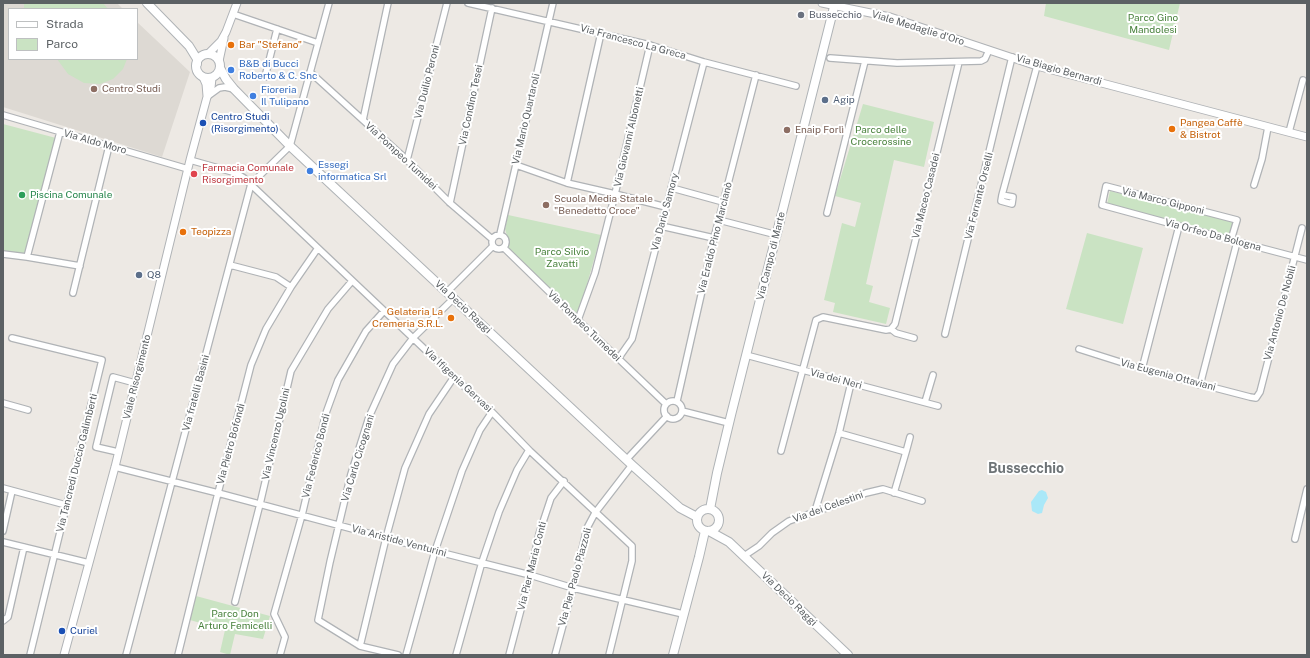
<!DOCTYPE html>
<html>
<head>
<meta charset="utf-8">
<style>
  body { margin:0 }
  #map { position:relative; width:1310px; height:658px; overflow:hidden; background:#ede9e4; font-family:"Public Sans",sans-serif }
  canvas { display:block }
  .frame { position:absolute; inset:0; border:4px solid #5c6164; pointer-events:none }
  .legend { position:absolute; left:8px; top:8px; width:130px; height:52px; box-sizing:border-box; background:#fff; border:1px solid #bec0c1; margin:0; padding:5px 7px; list-style:none; font-size:12px; color:#5c6164 }
  .legend li { display:flex; align-items:center; gap:8px; height:20px }
  .legend b { width:20px; border:1px solid #bec0c1 }
</style>
</head>
<body>
<div id="map">
<canvas width="1310" height="658"></canvas>
<div class="frame"></div>
<ul class="legend">
<li><b style="height:5px;background:#fff"></b>Strada</li>
<li><b style="height:11px;background:#cae3c3"></b>Parco</li>
</ul>
</div>
<script>
const c = document.querySelector('canvas').getContext('2d');
c.lineJoin = 'round';
function fill(path, color) { c.fillStyle = color; c.fill(path, 'evenodd'); }
const poly = rows => new Path2D(rows.map(r => 'M' + r).join(''));
function strokePath(path, color, width, dash) { c.strokeStyle = color; c.lineWidth = width; c.lineCap = dash ? 'butt' : 'round'; c.setLineDash(dash || []); c.stroke(path); }
function write(font, color, halo, rows, align = 'center') {
  c.font = font + ' "Public Sans",sans-serif'; c.lineWidth = 4; c.setLineDash([]); c.textBaseline = 'middle'; c.strokeStyle = halo; c.fillStyle = color; for (const [text, x, y, turn = 0] of rows) {
    c.save(); c.translate(x, y); c.rotate((+turn || 0) * Math.PI / 180); c.textAlign = isNaN(turn) ? turn : align; if (halo) c.strokeText(text, 0, 0); c.fillText(text, 0, 0); c.restore();
  }
}
const education = poly([
  [3,3,117,3,123,9,9,9,9,59,137,59,137,22,190,72,162,157,3,107]
]);
const green = poly([
  [24,3,103,3,108,9,24,9],
  [1046,3,1180,3,1169,50,1044,16],
  [57,59,127,59,123,69,113,79,100,84,84,83,68,74],
  [863,104,934,122,924,167,894,160,866,284,873,286,869,302,890,308,886,324,833,312,835,303,824,300,842,223,855,227,861,203,835,196],
  [3,124,56,138,26,254,3,252],
  [1110,191,1233,222,1229,236,1107,204],
  [508,215,601,235,578,316,508,248,508,239,505,229],
  [1087,233,1143,248,1123,324,1066,309],
  [196,596,270,616,263,639,235,634,230,655,220,652,225,630,190,620]
]);
const water = poly([
  [1042,490,1046,492,1048,498,1044,505,1042,513,1038,514,1032,511,1031,502,1039,491]
]);
const minor = poly([
  [468,3,650,45,704,62,796,86],
  [233,14,318,43],
  [830,58,897,63,981,61,985,59,989,50],
  [310,72,407,160,450,203,492,239],
  [265,77,277,29],
  [208,96,219,88,225,87,234,89],
  [3,115,188,169],
  [363,120,388,3],
  [1289,132,1303,80],
  [190,160,236,173,244,178,454,377,492,412,530,451,632,546,632,561,609,655],
  [407,160,447,3],
  [516,165,567,183,615,194,666,207],
  [567,183,601,33],
  [1254,185,1262,159,1268,127],
  [672,188,723,202],
  [1002,195,1001,201,1012,204,1013,197,1002,195,1037,66],
  [450,203,492,8],
  [827,213,865,61],
  [719,220,777,235],
  [661,226,714,238],
  [500,234,553,3],
  '492 242a7 7 0 1 1 14 0a7 7 0 1 1-14 0Z',
  [1231,240,1237,220,1106,186,1102,205,1231,240,1307,260],
  [504,248,578,320,666,404],
  [3,254,27,257,80,266],
  [27,257,60,132],
  [230,265,276,277,291,287],
  [447,292,493,246],
  [73,293,109,146],
  [578,320,595,273,615,194,650,45],
  [891,329,895,324,959,62],
  [945,334,1012,57],
  [12,338,102,360,30,655],
  [1079,349,1142,369,1250,397,1256,398,1260,392,1302,228],
  [746,355,938,406],
  [618,359,632,339,704,62],
  [1142,369,1179,226],
  [1200,385,1237,242],
  '664 410a9 9 0 1 1 18 0a9 9 0 1 1-18 0Z',
  [677,401,714,238,756,75],
  [925,402,933,375],
  [3,403,28,410],
  [682,411,729,423],
  [839,433,906,452,894,493],
  [781,451,816,320,823,317,886,330,891,329,896,333,914,338],
  [118,452,96,447,113,377,135,383],
  [906,452,910,437],
  [626,460,667,416],
  [115,467,218,493,435,551,530,575,573,588,683,614],
  [3,488,66,505],
  [815,511,839,433,851,383],
  [3,531,12,491],
  [1295,539,1307,489],
  [3,542,89,563],
  [744,556,759,546,772,533,789,521,838,504,866,493,883,489,922,501],
  [235,602,260,504,291,371,328,309,352,281],
  [3,621,8,617,24,547],
  [360,646,386,538,405,468,429,414,454,377],
  [126,655,251,184,290,146,329,3],
  [178,655,218,493,251,365,266,329,291,287,318,248],
  [280,655,285,637,274,614,302,515,326,413,338,380,366,331,384,311],
  [398,655,360,646,318,620,330,562,351,474,369,417,393,364,413,338,454,298],
  [406,655,435,551,462,471,480,430,492,412],
  [456,655,482,562,499,512,517,470,529,450],
  [509,655,530,575,539,534,551,498,564,481],
  [555,655,573,588,587,528,595,513,632,465]
]);
const tertiary = poly([
  [822,3,890,17,1037,66,1307,137],
  [208,54,221,41,226,32,237,3],
  [219,61,224,38],
  [203,77,206,84,207,96],
  [64,655,115,467,190,160,207,97,211,88,212,78]
]);
const secondary = poly([
  [147,3,189,46,197,59,197,64],
  '196 66a12 12 0 1 1 24 0a12 12 0 1 1-24 0Z',
  [220,68,226,79,234,89,290,146,632,465,680,508,697,517],
  '697 520a11 11 0 1 1 22 0a11 11 0 1 1-22 0Z',
  [710,509,717,473,731,415,835,3],
  [709,531,729,542,848,655],
  [673,655,699,557,705,531]
]);
const markers = [
  [801,15,4,"#6b7280"],
  [231,45,4,"#e8710a"],
  [231,70,4,"#3f7fe0"],
  [94,89,4,"#8d6e63"],
  [253,96,4,"#3f7fe0"],
  [825,100,4,"#5c6f8a"],
  [203,123,4,"#1a4fb4"],
  [1172,129,4,"#e8710a"],
  [787,130,4,"#8d6e63"],
  [310,171,4,"#3f7fe0"],
  [194,174,4,"#e0444e"],
  [22,195,4,"#2e9e5b"],
  [546,205,4,"#8d6e63"],
  [183,232,4,"#e8710a"],
  [139,275,4,"#5c6f8a"],
  [451,318,4,"#e8710a"],
  [62,631,4,"#1a4fb4"]
];
const worshipNames = [
  ["Bussecchio",809,15]
];
const parkNames = [
  ["Parco Gino",1153,18],
  ["Mandolesi",1153,30],
  ["Parco delle",881,130],
  ["Crocerossine",881,142],
  ["Parco Silvio",562,252],
  ["Zavatti",562,264],
  ["Parco Don",235,614],
  ["Arturo Femicelli",235,626]
];
const streetNames = [
  ["Viale Medaglie d'Oro",918,28,17],
  ["Via Francesco La Greca",633,42,15],
  ["Via Biagio Bernardi",1059,70,16],
  ["Via Duilio Peroni",427,82,-76],
  ["Via Condino Tesei",471,105,-78],
  ["Via Mario Quartaroli",526,119,-77],
  ["Via Giovanni Albonetti",629,137,-77],
  ["Via Aldo Moro",95,142,16],
  ["Via Pompeo Tumidei",401,156,43],
  ["Via Maceo Casadei",926,196,-76],
  ["Via Ferrante Orselli",979,196,-76],
  ["Via Marco Gipponi",1163,201,14],
  ["Via Dario Samory",665,212,-75],
  ["Via Orfeo Da Bologna",1213,235,15],
  ["Via Eraldo Pino Marcianò",715,238,-76],
  ["Via Campo di Marte",771,256,-76],
  ["Via Decio Raggi",463,307,43],
  ["Via Antonio De Nobili",1280,313,-75],
  ["Via Pompeo Tumedei",584,326,44],
  ["Via Eugenia Ottaviani",1168,375,15],
  ["Viale Risorgimento",137,377,-76],
  ["Via dei Neri",836,379,15],
  ["Via Ifigenia Gervasi",458,380,43],
  ["Via fratelli Basini",196,393,-75],
  ["Via Vincenzo Ugolini",276,434,-77],
  ["Via Pietro Bofondi",231,444,-75],
  ["Via Federico Bondi",316,456,-76],
  ["Via Carlo Cicognani",358,458,-73],
  ["Via Tancredi Duccio Galimberti",77,463,-76],
  ["Via dei Celestini",828,507,-20],
  ["Via Aristide Venturini",399,541,15],
  ["Via Pier Maria Conti",532,566,-76],
  ["Via Pier Paolo Piazzoli",575,577,-75],
  ["Via Decio Raggi",789,599,44]
];
const foodNames = [
  ["Bar \"Stefano\"",239,45],
  ["Pangea Caffè",1180,123],
  ["& Bistrot",1180,135],
  ["Teopizza",191,232],
  ["Gelateria La",443,312,"right"],
  ["Cremeria S.R.L.",443,324,"right"]
];
const shopNames = [
  ["B&B di Bucci",239,64],
  ["Roberto & C. Snc",239,76],
  ["Fioreria",261,90],
  ["Il Tulipano",261,102],
  ["Essegi",318,165],
  ["informatica Srl",318,177]
];
const educationNames = [
  ["Centro Studi",102,89],
  ["Enaip Forlì",795,130],
  ["Scuola Media Statale",554,199],
  ["\"Benedetto Croce\"",554,211]
];
const serviceNames = [
  ["Agip",833,100],
  ["Q8",147,275]
];
const transitNames = [
  ["Centro Studi",211,117],
  ["(Risorgimento)",211,129],
  ["Curiel",70,631]
];
const healthNames = [
  ["Farmacia Comunale",202,168],
  ["Risorgimento",202,180]
];
const leisureNames = [
  ["Piscina Comunale",30,195]
];
const districtNames = [
  ["Bussecchio",1026,469]
];
fill(education, '#ddd9d3');
fill(green, '#cae3c3');
fill(water, '#aae8f8');
strokePath(minor, '#b0b3b6', 8);
strokePath(tertiary, '#b0b3b6', 9);
strokePath(secondary, '#afb3b6', 10);
strokePath(minor, '#fff', 5.5);
strokePath(tertiary, '#fff', 7);
strokePath(secondary, '#fff', 8);
for (const [x, y, r, color] of markers) { const dot = new Path2D(); dot.arc(x, y, r, 0, 2 * Math.PI); c.fillStyle = color; c.fill(dot); strokePath(dot, '#fff', 1.5); }
write('10px', '#5b616d', '#fff', worshipNames, 'left');
write('10px', '#49823d', '#fff', parkNames);
write('10px', '#5c6164', '#fff', streetNames);
write('10px', '#c56008', '#fff', foodNames, 'left');
write('10px', '#366cbe', '#fff', shopNames, 'left');
write('10px', '#785e54', '#fff', educationNames, 'left');
write('10px', '#4e5e75', '#fff', serviceNames, 'left');
write('10px', '#164399', '#fff', transitNames, 'left');
write('10px', '#be3a42', '#fff', healthNames, 'left');
write('10px', '#27864d', '#fff', leisureNames, 'left');
write('bold 14px', '#6d7376', '#fff', districtNames);
</script>
</body>
</html>
